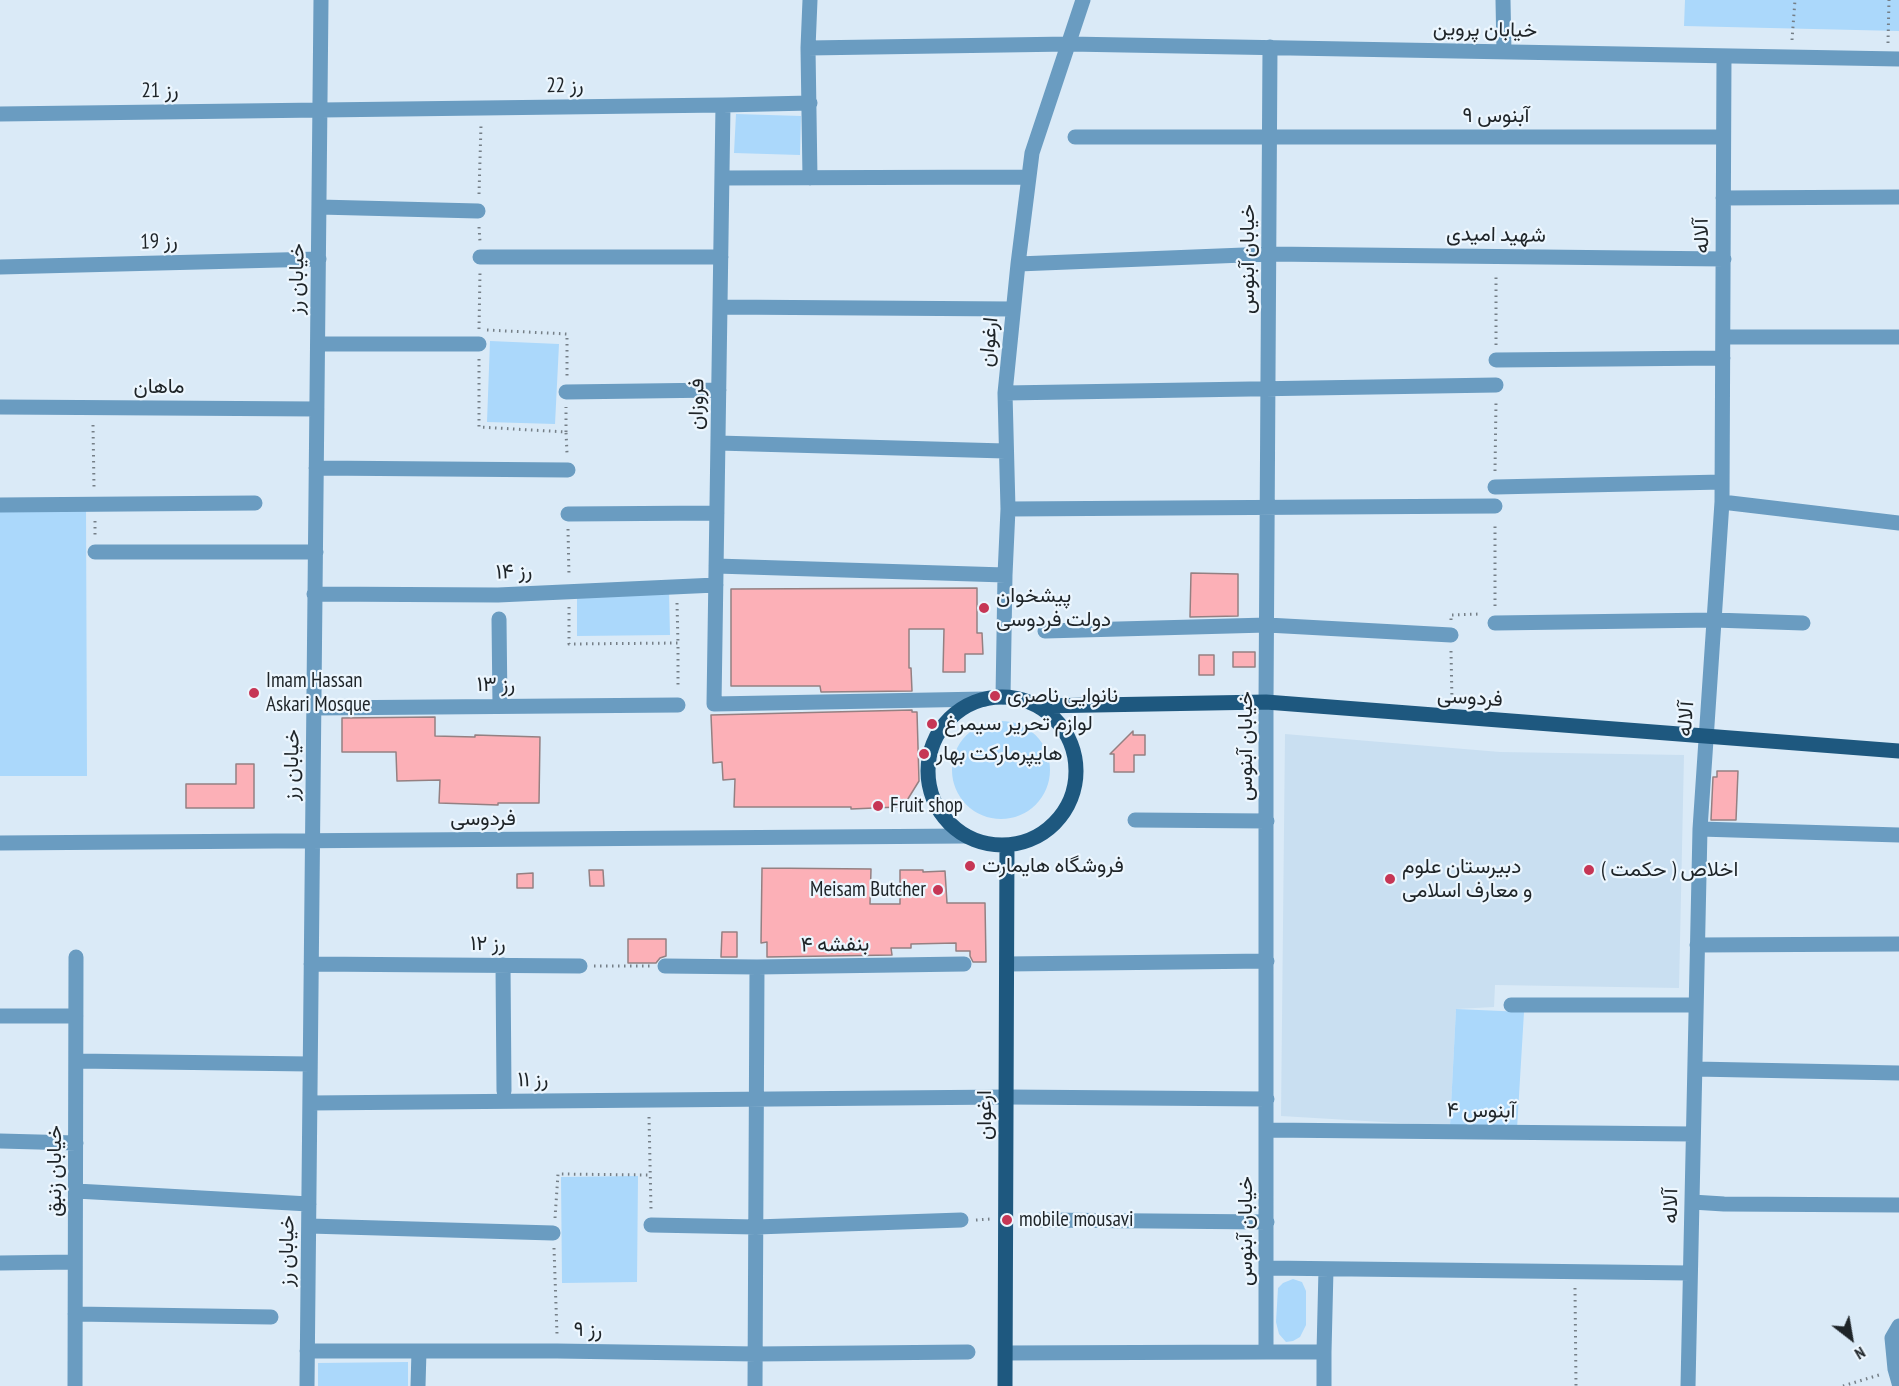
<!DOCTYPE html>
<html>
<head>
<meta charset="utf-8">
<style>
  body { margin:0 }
  #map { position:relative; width:1899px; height:1386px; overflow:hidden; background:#daeaf7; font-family:"PT Sans Narrow",sans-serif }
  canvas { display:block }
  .north { position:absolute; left:1821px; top:1308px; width:60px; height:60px; -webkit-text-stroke:4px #ecf6fe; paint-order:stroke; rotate:149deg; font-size:16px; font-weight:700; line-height:24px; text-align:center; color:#1e2428 }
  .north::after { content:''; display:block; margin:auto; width:21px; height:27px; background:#1e2428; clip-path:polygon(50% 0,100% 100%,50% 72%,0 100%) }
</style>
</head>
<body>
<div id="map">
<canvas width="1899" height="1386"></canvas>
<div class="north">N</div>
</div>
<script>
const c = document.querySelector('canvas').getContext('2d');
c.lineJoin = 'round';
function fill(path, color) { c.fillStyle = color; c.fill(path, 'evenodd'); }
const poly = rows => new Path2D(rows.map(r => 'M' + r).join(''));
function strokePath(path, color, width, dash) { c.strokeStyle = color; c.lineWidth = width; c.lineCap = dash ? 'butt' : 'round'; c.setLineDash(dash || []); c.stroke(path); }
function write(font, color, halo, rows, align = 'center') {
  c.font = font + ' "PT Sans Narrow",Vazirmatn,sans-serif'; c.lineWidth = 4.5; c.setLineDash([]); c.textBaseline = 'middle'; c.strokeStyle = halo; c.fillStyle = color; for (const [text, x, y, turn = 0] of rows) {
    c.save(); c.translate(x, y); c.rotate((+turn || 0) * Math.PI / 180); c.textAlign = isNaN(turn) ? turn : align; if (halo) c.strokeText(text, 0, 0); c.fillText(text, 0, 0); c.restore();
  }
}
const built = poly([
  [1285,734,1500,752,1684,755,1679,988,1495,985,1494,1007,1456,1009,1450,1126,1281,1116]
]);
const green = poly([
  [1685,0,1899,0,1899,31,1684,26],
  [736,114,801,116,800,155,734,153],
  [490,341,559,344,555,424,487,422],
  [86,506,87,776,0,776,0,507],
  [669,591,670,635,577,636,577,592],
  '952 770a49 49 0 1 1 98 0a49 49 0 1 1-98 0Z',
  [1456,1009,1524,1012,1517,1129,1450,1126],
  [638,1176,637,1282,562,1283,561,1177],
  [1293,1279,1302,1282,1306,1291,1306,1325,1300,1337,1293,1341,1286,1342,1279,1334,1276,1322,1278,1288,1283,1283],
  [408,1362,408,1386,318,1386,318,1363]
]);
const building = poly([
  [1191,573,1238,574,1238,616,1190,617,1191,573],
  [977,588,977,633,982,633,983,654,965,654,965,672,943,672,944,629,909,629,909,668,911,668,912,691,821,692,820,686,731,686,731,589,977,588],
  [1233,652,1255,652,1255,667,1233,667,1233,652],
  [1199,655,1214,655,1214,675,1199,675,1199,655],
  [912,710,912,712,917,712,919,781,906,802,898,807,851,809,851,807,734,807,735,779,723,780,722,762,713,763,711,715,912,710],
  [435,717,435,736,475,737,475,735,540,737,539,803,498,803,498,805,439,803,440,780,397,781,396,752,342,752,342,718,435,717],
  [1133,731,1133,735,1145,735,1145,755,1134,755,1134,772,1114,772,1114,754,1110,754,1133,731],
  [236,764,254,764,254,808,186,808,186,784,236,784,236,764],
  [1717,771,1738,771,1736,820,1711,820,1713,777,1717,777,1717,771],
  [762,868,871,869,870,904,900,904,900,870,923,870,923,872,945,871,947,903,985,903,986,962,973,962,970,956,970,951,956,951,956,943,911,944,911,948,891,948,892,955,767,957,767,942,761,943,762,868],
  [589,870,603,870,604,886,590,886,589,870],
  [533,873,533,888,517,888,517,874,533,873],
  [722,932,737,932,737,957,721,957,722,932],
  [628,939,666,939,666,956,660,958,656,963,628,963,628,939]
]);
const path = poly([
  [1792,40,1795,0],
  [1888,43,1889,0],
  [479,194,481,125],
  [479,227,480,242],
  [479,329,480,272],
  [487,330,567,334,567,376],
  [1496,345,1496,273],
  [479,359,479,427,566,432,567,453],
  [93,425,94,487],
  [566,432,566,407],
  [1495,471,1496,402],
  [95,521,95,535],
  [568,529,569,576],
  [677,603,678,643],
  [1495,606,1495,522],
  [569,607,569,644,678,643,678,689],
  [1451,620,1451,615,1481,614],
  [1451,651,1452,701],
  [594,966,651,966],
  [649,1117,651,1209],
  [555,1218,558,1174,650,1175],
  [976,1220,991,1219],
  [554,1248,557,1334],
  [1575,1288,1576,1386],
  [1843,1386,1879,1375]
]);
const minor = poly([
  [1503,0,1504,52],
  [1270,47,1266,702,1266,1352,1324,1352,1324,1386],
  [808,48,1069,44,1899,59],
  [723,105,714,704,985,699],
  [0,114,723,105,810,103],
  [1075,137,1723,137],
  [722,178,1028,177],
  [810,178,808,48,810,0],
  [1723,198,1899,197],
  [319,207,478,211],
  [480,257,721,257],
  [1018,264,1269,254,1724,259],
  [0,267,319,259],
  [720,307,1013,309],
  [1723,337,1899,337],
  [318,344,479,344],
  [1496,360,1723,358],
  [566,392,719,390],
  [1005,393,1496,385],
  [0,407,317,409],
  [718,443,1005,451],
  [316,468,568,470],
  [1495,487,1722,482],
  [1722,502,1899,523],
  [0,505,255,503],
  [1008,509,1495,506],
  [568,514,717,513],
  [95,552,316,552],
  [716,566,1005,575],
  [314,594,498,595,716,585],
  [499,619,500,706],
  [1495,623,1714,620,1803,623],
  [1045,631,1267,625,1451,635],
  [1003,697,1005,575,1008,509,1005,393,1018,264,1032,153,1083,0],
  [314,708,678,705],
  [1135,820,1267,821],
  [1700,829,1899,835],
  [0,843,966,836],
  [1697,945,1899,944],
  [311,964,580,966],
  [1007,964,1267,961],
  [503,965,504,1091],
  [665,966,757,967,964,964],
  [1511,1005,1696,1005],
  [0,1016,76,1016],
  [76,1061,310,1064],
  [1695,1069,1899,1073],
  [310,1103,1007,1097,1267,1099],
  [1267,1130,1693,1134],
  [0,1141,76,1143],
  [76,1191,309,1204],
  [1692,1202,1724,1204,1899,1205],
  [1041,1220,1267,1222],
  [651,1225,756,1227,961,1220],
  [309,1226,553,1233],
  [0,1263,75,1262],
  [1267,1268,1690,1273],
  [75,1314,271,1317],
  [1899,1326,1892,1338,1895,1369,1899,1383],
  [307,1351,557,1351,756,1354,968,1352],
  [1324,1352,1326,1269],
  [1006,1353,1266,1352],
  [75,1386,76,957],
  [307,1386,321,0],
  [418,1386,419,1351],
  [755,1386,757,967],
  [1688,1386,1700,829,1722,502,1724,56]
]);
const major = poly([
  '928 771a74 74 0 1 1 148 0a74 74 0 1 1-148 0Z',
  [1038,706,1266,702,1899,751],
  [1005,1386,1007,845]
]);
const markers = [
  [984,608,6,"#c63655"],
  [254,693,6,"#c63655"],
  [995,696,6,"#c63655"],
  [932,724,6,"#c63655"],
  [924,754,6,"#c63655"],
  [878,806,6,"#c63655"],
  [970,866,6,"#c63655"],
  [1589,870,6,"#c63655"],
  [1390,879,6,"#c63655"],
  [938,890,6,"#c63655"],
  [1007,1220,6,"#c63655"]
];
const streetNames = [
  ["خیابان پروین",1485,30,1],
  ["رز 22",565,86,-1],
  ["رز 21",160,91,-1],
  ["آبنوس ۹",1496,116],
  ["شهید امیدی",1496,235,1],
  ["آلاله",1702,236,-91],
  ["رز 19",159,242,-2],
  ["خیابان آبنوس",1248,259,-90],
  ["خیابان رز",297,279,-89],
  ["ارغوان",989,342,-84],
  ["ماهان",159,387],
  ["فروزان",697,404,-89],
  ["رز ۱۴",514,572,-2],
  ["رز ۱۳",496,685],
  ["فردوسی",1470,698,4],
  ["آلاله",1686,719,-86],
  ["خیابان آبنوس",1246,746,-90],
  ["خیابان رز",292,765,-89],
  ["فردوسی",483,819],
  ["رز ۱۲",488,944],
  ["بنفشه ۴",835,945,-1],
  ["رز ۱۱",533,1080,-1],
  ["آبنوس ۴",1481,1111,1],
  ["ارغوان",985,1115,-90],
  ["خیابان زنبق",55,1171,-90],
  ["آلاله",1671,1206,-89],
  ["خیابان آبنوس",1246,1231,-90],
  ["خیابان رز",287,1251,-89],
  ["رز ۹",588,1330,1]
];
const poiNames = [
  ["پیشخوان",996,596],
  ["دولت فردوسی",996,620],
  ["Imam Hassan",266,681],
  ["Askari Mosque",266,705],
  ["نانوایی ناصری",1007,696],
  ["لوازم تحریر سیمرغ",944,724],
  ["هایپرمارکت بهار",936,754],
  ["Fruit shop",890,806],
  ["فروشگاه هایمارت",982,866],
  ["دبیرستان علوم",1402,867],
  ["و معارف اسلامی",1402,891],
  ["اخلاص ( حکمت )",1601,870],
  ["Meisam Butcher",926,890,"right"],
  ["mobile mousavi",1019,1220]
];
fill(built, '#c9dff1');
fill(green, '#abd8fb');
fill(building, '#fcb0b7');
strokePath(building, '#948082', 1.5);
strokePath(path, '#757f87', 3, [1.5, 4.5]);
strokePath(minor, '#6a9cc1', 15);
strokePath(major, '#1e587f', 15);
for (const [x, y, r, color] of markers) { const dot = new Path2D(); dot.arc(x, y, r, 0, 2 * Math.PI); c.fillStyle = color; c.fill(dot); strokePath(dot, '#ecf6fe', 2); }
write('21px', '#1e2428', '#ecf6fe', streetNames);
write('21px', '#1e2428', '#ecf6fe', poiNames, 'left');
</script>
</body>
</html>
